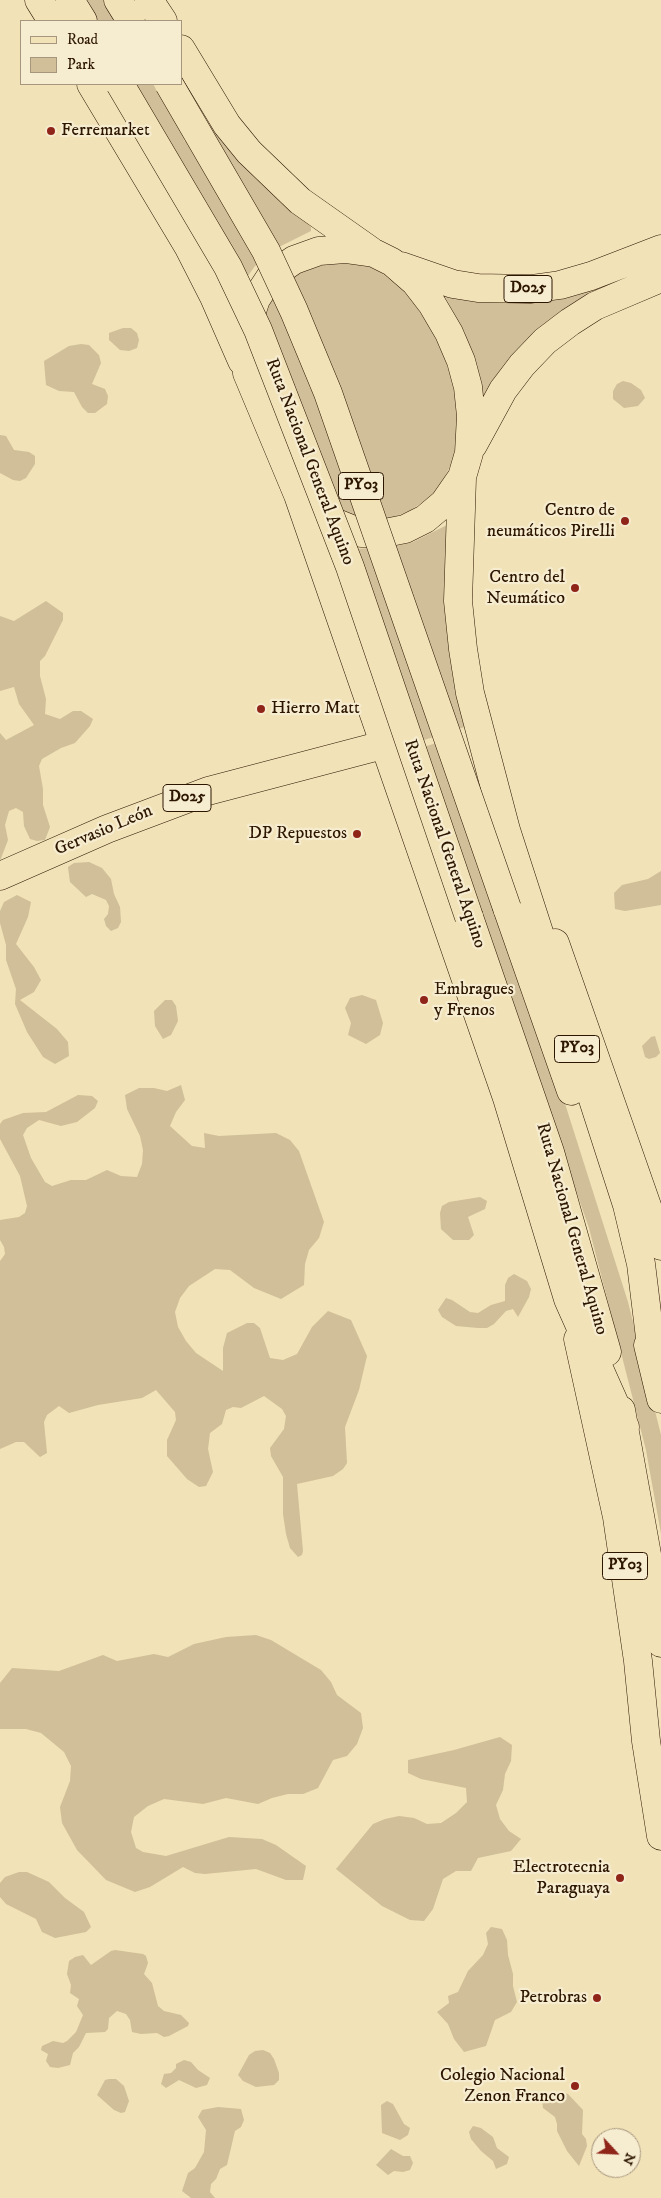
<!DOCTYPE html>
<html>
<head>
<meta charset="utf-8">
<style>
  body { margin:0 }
  #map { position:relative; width:661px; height:2198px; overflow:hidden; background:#f1e2b7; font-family:"IM FELL DW Pica",serif }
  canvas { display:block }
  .legend { position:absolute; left:20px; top:20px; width:162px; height:65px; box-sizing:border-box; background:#f6ecd0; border:1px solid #a6967d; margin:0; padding:6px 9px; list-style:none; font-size:15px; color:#2d1600 }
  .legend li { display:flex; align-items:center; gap:10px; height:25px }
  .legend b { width:25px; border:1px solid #a6967d }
  .north { position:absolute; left:591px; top:2128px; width:50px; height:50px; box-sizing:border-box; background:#f6ecd0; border:1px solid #a6967d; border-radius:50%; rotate:115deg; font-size:14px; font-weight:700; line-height:20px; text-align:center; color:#2d1600 }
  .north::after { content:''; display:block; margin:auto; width:18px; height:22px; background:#8f2418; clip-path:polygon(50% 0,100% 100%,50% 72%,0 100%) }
</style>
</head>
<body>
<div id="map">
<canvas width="661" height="2198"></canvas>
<ul class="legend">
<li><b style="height:6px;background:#f1e2b7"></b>Road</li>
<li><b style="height:14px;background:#d0bf98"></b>Park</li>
</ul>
<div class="north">N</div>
</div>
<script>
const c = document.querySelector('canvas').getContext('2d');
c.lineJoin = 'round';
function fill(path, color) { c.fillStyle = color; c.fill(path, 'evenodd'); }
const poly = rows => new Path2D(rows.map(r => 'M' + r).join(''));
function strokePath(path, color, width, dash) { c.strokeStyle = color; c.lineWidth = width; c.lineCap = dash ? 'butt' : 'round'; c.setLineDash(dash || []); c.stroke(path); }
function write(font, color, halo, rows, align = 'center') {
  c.font = font + ' "IM FELL DW Pica",serif'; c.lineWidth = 4.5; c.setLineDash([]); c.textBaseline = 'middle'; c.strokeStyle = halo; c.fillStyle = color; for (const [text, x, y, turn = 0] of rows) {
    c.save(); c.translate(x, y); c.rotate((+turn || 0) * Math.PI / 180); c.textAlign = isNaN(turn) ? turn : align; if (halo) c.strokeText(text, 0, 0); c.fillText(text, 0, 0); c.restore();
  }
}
const green = poly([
  [84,0,103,0,115,21,97,21],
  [134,84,153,84,186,139,183,142,215,123,271,193,305,221,311,227,311,231,275,249,255,266,245,280],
  [352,260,376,268,410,297,431,329,443,354,454,385,458,409,459,431,454,458,441,485,433,495,411,510,387,520,342,515,260,309,306,264],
  [661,265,484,404,474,358,464,331,443,293,533,302,551,300,604,287],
  [123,328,131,328,137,333,139,340,137,348,129,351,120,350,109,340,109,333],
  [81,344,89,345,99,355,101,363,92,384,105,389,108,396,107,404,95,413,88,413,82,407,74,392,59,391,46,385,44,361,69,346],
  [623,381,631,383,641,390,645,398,638,406,624,408,613,399,613,391,617,384],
  [0,435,6,436,14,450,29,452,35,456,35,464,26,478,20,481,13,480,0,473],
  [447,525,468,726,399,748,357,549,396,546,413,542],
  [46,601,63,613,63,620,45,656,40,661,40,676,46,699,45,714,60,719,73,711,81,711,93,719,90,726,75,743,61,748,42,759,39,766,43,789,43,805,50,827,45,840,37,841,30,839,24,826,23,812,16,808,9,811,5,825,8,840,0,861,0,733,6,740,34,725,19,704,14,687,0,691,0,616,14,621],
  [440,742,534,1006,628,1302,661,1435,661,1534,646,1450,589,1228,423,747],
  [89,862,102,868,111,879,114,894,120,907,121,922,118,928,111,931,106,926,104,919,108,914,109,906,106,900,92,894,86,897,70,882,68,867,74,863],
  [661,871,661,905,625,911,615,909,614,893,622,885,648,879],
  [17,895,31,902,28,917,16,944,34,967,41,980,34,992,20,1000,57,1029,68,1042,69,1056,55,1064,43,1057,27,1032,15,1004,16,989,6,960,6,945,0,923,0,911,4,902],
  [362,995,376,1000,383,1023,380,1035,366,1044,348,1035,351,1023,345,1008,350,998],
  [165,1000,172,1000,176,1006,178,1021,171,1035,163,1039,155,1026,154,1011],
  [655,1036,660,1053,656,1057,649,1059,645,1057,642,1046,651,1037],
  [181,1085,185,1100,176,1112,170,1126,192,1146,205,1148,204,1133,219,1136,276,1133,290,1140,299,1151,324,1222,319,1238,309,1250,305,1264,304,1285,281,1299,254,1288,230,1270,215,1269,189,1286,180,1298,175,1312,178,1327,186,1341,196,1353,223,1371,223,1348,227,1333,247,1323,254,1323,260,1328,270,1358,283,1360,297,1354,312,1327,328,1311,351,1320,367,1356,359,1390,345,1427,347,1463,343,1469,333,1476,297,1484,303,1551,302,1555,298,1557,290,1548,286,1534,283,1514,283,1477,271,1456,270,1448,284,1429,286,1416,282,1409,264,1396,241,1408,233,1407,226,1410,222,1424,210,1433,208,1449,213,1472,206,1486,199,1487,187,1479,167,1456,167,1440,176,1420,175,1412,156,1390,142,1398,98,1405,69,1413,59,1406,47,1415,44,1422,47,1453,40,1457,24,1442,16,1442,0,1449,0,1261,5,1254,4,1247,0,1240,0,1220,19,1217,25,1213,27,1206,20,1176,0,1139,0,1124,3,1120,23,1113,46,1112,78,1095,92,1096,98,1101,95,1108,77,1122,61,1126,39,1120,27,1128,23,1135,31,1158,45,1182,52,1186,71,1180,86,1180,107,1170,121,1176,137,1177,142,1164,143,1150,140,1136,127,1109,125,1095,139,1088,154,1088,167,1091],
  [480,1197,487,1201,485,1209,468,1217,474,1235,469,1240,453,1240,441,1229,440,1213,442,1206,449,1202],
  [514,1274,527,1281,531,1289,529,1297,518,1317,513,1309,506,1311,494,1324,487,1328,478,1328,456,1326,442,1317,438,1310,446,1298,452,1300,470,1312,478,1313,491,1305,505,1301,505,1285,508,1278],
  [256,1635,271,1640,321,1670,331,1682,337,1695,361,1713,363,1728,357,1744,347,1756,333,1760,318,1788,303,1794,288,1794,272,1798,258,1804,226,1798,203,1804,164,1799,148,1806,134,1817,131,1832,136,1848,143,1852,166,1856,229,1837,262,1839,276,1845,306,1866,303,1880,286,1880,256,1869,205,1874,195,1873,183,1867,150,1887,135,1892,106,1880,77,1850,62,1823,60,1807,70,1781,71,1766,64,1752,41,1733,26,1729,0,1729,0,1683,12,1668,59,1671,103,1655,117,1661,154,1654,168,1657,194,1644,226,1637],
  [500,1737,512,1745,511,1761,505,1774,503,1790,496,1805,500,1819,509,1831,521,1839,511,1851,478,1858,471,1871,456,1871,443,1879,433,1909,424,1921,410,1920,382,1906,336,1869,373,1824,385,1819,399,1816,414,1818,427,1824,441,1823,456,1813,467,1802,466,1788,421,1779,408,1773,408,1760,454,1750],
  [19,1872,27,1872,49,1882,65,1898,84,1912,91,1927,86,1932,55,1938,42,1932,36,1919,6,1904,0,1897,0,1883,5,1877],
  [491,1927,502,1929,507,1940,508,1955,513,1974,513,1986,517,2002,511,2012,495,2020,486,2046,464,2052,454,2039,448,2024,437,2012,449,2003,448,1996,458,1992,468,1971,483,1955,488,1944,486,1933],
  [115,1950,143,1954,146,1956,148,1963,144,1974,152,1983,158,2006,164,2011,181,2015,189,2023,188,2026,169,2036,164,2037,157,2033,141,2034,132,2032,130,2020,126,2014,117,2011,109,2018,108,2029,105,2032,86,2033,79,2047,73,2053,70,2065,58,2068,50,2067,46,2061,48,2054,41,2050,42,2046,53,2041,63,2043,67,2041,76,2032,83,2015,77,2006,79,1999,70,1993,71,1985,67,1974,69,1961,75,1957,83,1955,91,1965,111,1951],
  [263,2050,270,2053,274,2059,279,2073,279,2080,274,2085,256,2087,243,2081,238,2075,249,2055,255,2051],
  [184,2060,191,2062,198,2070,210,2078,207,2085,196,2088,179,2080,166,2088,161,2084,164,2074,171,2073,176,2068,176,2064],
  [109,2079,116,2079,124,2086,129,2101,125,2112,121,2113,114,2110,97,2095,105,2080],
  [561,2092,568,2094,583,2110,582,2134,586,2139,587,2146,579,2166,567,2151,557,2131,557,2124,555,2117,543,2108,542,2100,547,2095],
  [387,2101,393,2104,404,2124,410,2128,408,2135,400,2140,382,2133,381,2105],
  [218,2107,241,2109,244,2120,241,2127,235,2131,227,2165,220,2169,216,2179,211,2184,210,2192,215,2198,191,2198,182,2191,188,2173,195,2168,204,2152,206,2130,198,2117,202,2110],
  [473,2126,481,2128,493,2137,497,2148,509,2157,507,2164,496,2169,493,2161,481,2151,471,2139,469,2132],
  [391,2149,403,2156,410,2156,413,2163,410,2170,403,2172,394,2171,388,2175,376,2165]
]);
const primary = poly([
  [0,876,107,829,208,791,383,745],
  [555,943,661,1246],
  [578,1339,617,1517,638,1661,646,1741,661,1836]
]);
const highway = poly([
  [39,0,52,21],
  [70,0,83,21],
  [118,0,131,21],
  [149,0,163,21],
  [181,49,227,125,249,152,300,201,371,251],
  [91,84,188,246,214,297,242,361],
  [401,266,453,284,478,288,531,289,560,285,591,276,661,249],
  [473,445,503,390,522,365,545,341,570,322,595,306,661,278],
  [462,478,458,601,463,649,470,693,506,830,627,1205,641,1264,653,1362],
  [298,495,324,518,361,533,385,533,405,529,425,519,444,503,462,477,469,453,471,416,468,387,461,361,449,333,432,304,415,282,392,262,374,253,345,249,319,251,294,260,271,276,256,299,247,326,244,348,247,373,298,495,507,1098,568,1299,625,1427],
  [507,908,571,1091],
  [469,917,550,1152,607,1352],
  [648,1345,661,1399],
  [621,1410,655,1599,661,1643]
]);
const highwayBridge = poly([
  [120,84,228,267,258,330,350,567,469,917],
  [169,84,266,251,294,311,328,393,507,908]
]);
const markers = [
  [51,131,5,"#8f2418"],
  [625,521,5,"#8f2418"],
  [575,588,5,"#8f2418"],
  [261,709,5,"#8f2418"],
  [357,834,5,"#8f2418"],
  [424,1000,5,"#8f2418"],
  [620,1878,5,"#8f2418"],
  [597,1998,5,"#8f2418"],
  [575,2086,5,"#8f2418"]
];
const shields = [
  [528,289,48],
  [361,486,45],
  [187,798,48],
  [577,1049,45],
  [625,1566,45]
];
const shieldNames = [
  ["D025",528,289],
  ["PY03",361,486],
  ["D025",187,798],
  ["PY03",577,1049],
  ["PY03",625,1566]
];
const poiNames = [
  ["Ferremarket",61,131,"left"],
  ["Centro de",615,511],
  ["neumáticos Pirelli",615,532],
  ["Centro del",565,578],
  ["Neumático",565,599],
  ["Hierro Matt",271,709,"left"],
  ["DP Repuestos",347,834],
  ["Embragues",434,990,"left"],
  ["y Frenos",434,1011,"left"],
  ["Electrotecnia",610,1868],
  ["Paraguaya",610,1889],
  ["Petrobras",587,1998],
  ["Colegio Nacional",565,2076],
  ["Zenon Franco",565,2097]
];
const streetNames = [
  ["Ruta Nacional General Aquino",309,462,69],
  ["Gervasio León",104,831,-23],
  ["Ruta Nacional General Aquino",444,844,71],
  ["Ruta Nacional General Aquino",571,1229,74]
];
fill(green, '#d0bf98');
strokePath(primary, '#2d1600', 29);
strokePath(highway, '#2d1600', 29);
strokePath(primary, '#f1e2b7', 28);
strokePath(highway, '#f1e2b7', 28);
strokePath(highwayBridge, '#2d1600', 29, []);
strokePath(highwayBridge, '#f1e2b7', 28);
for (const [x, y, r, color] of markers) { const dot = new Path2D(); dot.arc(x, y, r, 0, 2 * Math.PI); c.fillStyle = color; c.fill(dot); strokePath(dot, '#f6ecd0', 2); }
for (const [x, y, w] of shields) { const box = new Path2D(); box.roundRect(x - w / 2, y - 13.5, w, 27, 4); c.fillStyle = '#f6ecd0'; c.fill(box); strokePath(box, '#2d1600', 1); }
write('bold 16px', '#2d1600', null, shieldNames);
write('18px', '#2d1600', '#f6ecd0', poiNames, 'right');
write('18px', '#2d1600', '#f6ecd0', streetNames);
</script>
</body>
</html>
